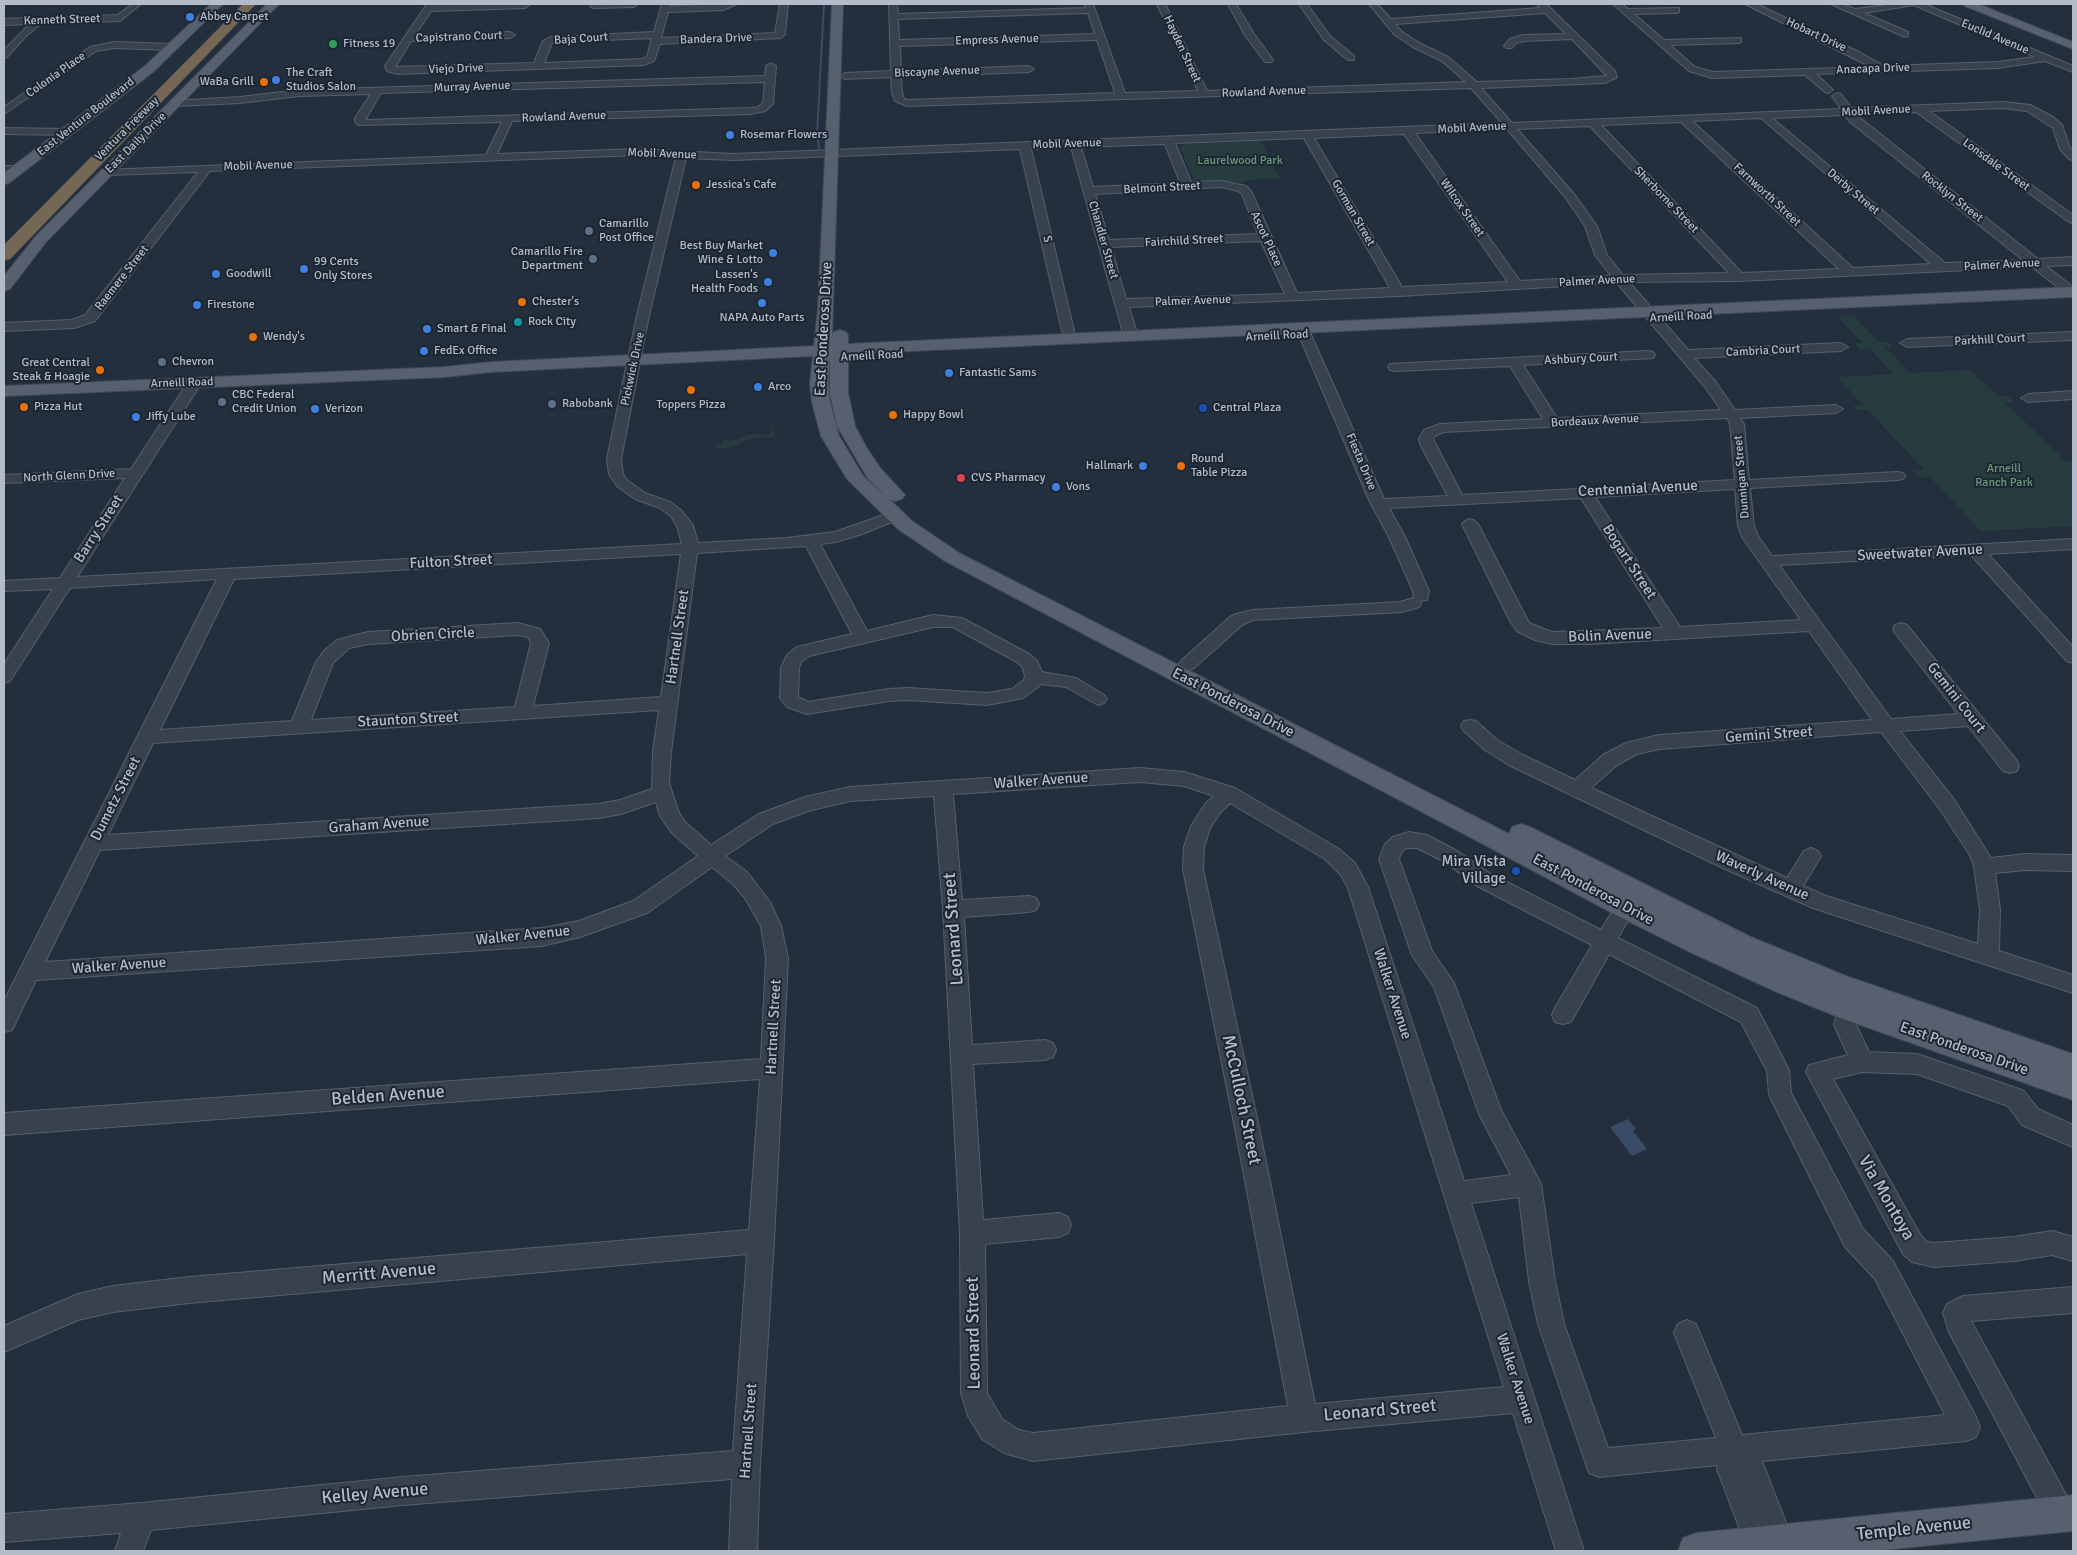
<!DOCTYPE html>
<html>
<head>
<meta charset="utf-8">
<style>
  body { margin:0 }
  #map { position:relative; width:2077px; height:1555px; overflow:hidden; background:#242f3e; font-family:Signika,sans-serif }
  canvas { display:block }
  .frame { position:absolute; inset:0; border:5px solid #b4bcc9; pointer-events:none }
</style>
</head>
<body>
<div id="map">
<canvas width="2077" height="1555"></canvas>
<div class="frame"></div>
</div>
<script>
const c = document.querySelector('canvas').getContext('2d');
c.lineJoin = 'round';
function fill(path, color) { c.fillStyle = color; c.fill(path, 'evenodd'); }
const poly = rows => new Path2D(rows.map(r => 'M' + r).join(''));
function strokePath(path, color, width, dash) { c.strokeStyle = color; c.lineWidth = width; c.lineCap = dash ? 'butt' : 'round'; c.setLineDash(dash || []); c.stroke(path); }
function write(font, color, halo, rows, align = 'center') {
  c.font = font + ' Signika,sans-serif'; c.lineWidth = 4; c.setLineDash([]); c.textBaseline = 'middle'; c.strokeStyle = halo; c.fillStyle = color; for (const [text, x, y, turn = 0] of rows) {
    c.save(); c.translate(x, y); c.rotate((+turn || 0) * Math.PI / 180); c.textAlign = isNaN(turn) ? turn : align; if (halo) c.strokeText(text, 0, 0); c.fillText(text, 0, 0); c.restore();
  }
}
const green = poly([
  [1261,141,1280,178,1248,180,1242,183,1225,181,1199,182,1194,180,1180,147,1185,144],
  [1853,316,1879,342,1888,342,1892,347,1885,347,1910,373,1970,370,1998,396,2007,396,2014,402,2005,403,2067,462,2073,462,2073,526,1981,531,1930,477,1919,477,1913,471,1924,470,1868,410,1857,410,1853,406,1863,405,1837,377,1894,374,1869,348,1860,349,1855,343,1863,343,1838,317],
  [772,423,775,437,755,438,724,449,714,446,722,444,723,441,738,440,747,435,771,434]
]);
const water = poly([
  [1628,1119,1636,1129,1633,1131,1647,1149,1632,1156,1610,1127]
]);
const stream = poly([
  [819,148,817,134,824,4]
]);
const minor = poly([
  [132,4,141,4,120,21,42,23,25,37,7,57,4,58,4,50,30,24,4,25,4,19,118,15,132,4],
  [427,4,529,5,525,8,431,11,415,35,510,32,515,35,510,38,411,41,395,67,534,63,543,41,550,37,654,32,662,4,670,4,670,6,737,4,723,10,668,12,661,38,775,33,780,4,788,4,785,34,781,38,660,44,654,61,644,65,398,74,387,71,385,66,427,4],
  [652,38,647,57,642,59,544,63,552,43,554,42,652,38],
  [590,4,638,4,634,7,594,8,591,7,590,4],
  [889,4,897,4,898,14,1086,8,1085,4,1093,4,1125,93,1198,91,1157,4,1165,4,1207,91,1466,82,1442,61,1413,47,1395,35,1369,4,1377,4,1391,19,1540,8,1537,4,1546,4,1615,71,1617,77,1605,83,1481,88,1512,123,1841,109,1832,96,1837,93,1841,94,1851,108,2003,102,2030,105,2053,117,2062,125,2070,148,2073,151,2073,160,2069,159,2060,149,2053,128,2027,111,2003,108,1929,111,2073,215,2073,223,2069,222,1916,112,1855,114,2038,259,2073,257,2073,265,2046,266,2073,287,2073,297,2069,296,2032,267,1739,281,1629,282,1688,350,1841,343,1848,347,1841,351,1694,358,1715,381,1735,410,1836,405,1843,409,1836,413,1740,418,1744,424,1749,480,1898,472,1903,473,1905,476,1903,479,1898,480,1750,488,1754,526,1758,536,1772,556,2073,539,2073,549,1988,554,2073,647,2073,663,2067,661,1971,555,1779,565,1891,719,1958,714,1895,633,1893,629,1895,625,1901,623,1907,625,2017,761,2019,766,2017,771,2010,773,2003,771,1968,726,1900,731,1953,798,1991,858,2025,854,2073,855,2073,871,2025,870,1995,873,2000,910,1999,951,2073,975,2073,993,1813,908,1725,869,1509,765,1485,750,1464,731,1461,726,1464,721,1470,720,1476,721,1497,740,1523,755,1575,780,1603,755,1626,743,1659,735,1872,720,1809,631,1590,644,1552,644,1535,640,1517,631,1510,621,1462,524,1465,521,1470,519,1475,521,1478,524,1529,623,1552,632,1663,628,1581,498,1389,508,1405,537,1429,591,1427,600,1420,601,1421,603,1419,607,1402,612,1253,620,1242,625,1194,668,1188,670,1182,668,1179,664,1182,660,1230,617,1236,614,1253,610,1400,602,1414,598,1413,591,1389,537,1369,500,1296,328,1297,325,1307,325,1308,328,1384,499,1448,496,1420,444,1419,439,1424,430,1440,424,1543,419,1510,366,1395,371,1390,370,1388,367,1390,364,1648,351,1653,352,1655,355,1653,358,1523,365,1557,418,1721,410,1705,387,1617,283,1399,296,1129,307,1138,336,1131,340,1124,336,1071,147,1031,149,1074,331,1068,335,1062,331,1020,149,733,160,686,158,648,320,621,459,623,474,627,480,645,493,670,502,681,510,693,525,698,543,787,538,835,532,889,513,899,513,902,516,899,519,865,533,836,542,820,544,867,631,933,615,962,618,1029,654,1037,661,1042,672,1076,678,1104,695,1107,699,1104,703,1098,705,1066,687,1040,684,1037,688,1023,698,987,705,908,700,889,701,807,714,801,712,787,707,780,698,781,668,787,655,797,647,852,634,806,546,697,553,671,752,669,783,679,813,685,822,711,845,759,814,805,797,850,787,1140,768,1184,772,1235,788,1339,849,1355,863,1368,887,1464,1181,1511,1175,1479,1114,1434,987,1412,955,1379,859,1385,844,1393,837,1409,832,1427,835,1459,852,1491,874,1601,930,1618,902,1625,900,1632,902,1635,908,1618,938,1757,1008,1789,1070,1791,1093,1863,1229,1893,1261,1976,1417,1980,1427,1976,1437,1966,1441,1762,1461,1794,1543,1791,1551,1748,1551,1717,1469,1718,1465,1599,1477,1589,1473,1538,1324,1529,1281,1519,1197,1471,1203,1584,1551,1556,1551,1513,1413,1304,1432,1033,1461,1004,1453,982,1439,968,1416,961,1393,960,1233,943,909,934,796,850,801,808,811,773,824,725,856,747,872,770,902,781,926,788,958,774,1241,760,1464,757,1551,729,1551,732,1479,403,1505,151,1530,143,1551,115,1551,121,1533,4,1542,4,1514,141,1503,403,1477,733,1451,747,1254,189,1303,113,1312,78,1320,4,1352,4,1326,78,1294,113,1286,189,1277,749,1230,760,1079,4,1135,4,1113,761,1059,766,958,761,926,745,898,733,884,712,867,647,913,580,937,542,946,36,980,12,1030,4,1032,4,1001,217,579,70,588,10,681,4,683,4,664,53,589,4,591,4,581,60,578,125,478,4,483,4,475,131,469,190,379,195,378,202,382,77,577,682,544,677,526,671,516,660,508,635,499,617,486,609,474,607,459,636,320,676,157,640,155,210,171,95,321,74,328,4,331,4,323,72,320,85,315,198,172,107,175,103,174,102,172,103,170,486,155,502,122,358,125,355,122,355,118,371,94,299,96,240,103,175,106,171,105,171,101,240,97,299,90,765,76,766,66,771,63,776,66,773,104,765,111,750,114,512,121,497,154,640,149,733,154,1502,123,1471,88,907,106,895,101,892,93,891,77,845,79,840,76,845,73,891,71,889,4],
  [1088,13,1095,34,899,40,898,19,1088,13],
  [1545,13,1566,34,1523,35,1510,39,1504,46,1506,48,1512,48,1516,43,1524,41,1572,39,1607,76,1571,79,1477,82,1448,57,1419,43,1401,31,1395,24,1545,13],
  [1097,40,1115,93,907,100,904,99,902,93,901,77,1029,72,1034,69,1029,66,901,71,900,46,1097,40],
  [765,82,763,103,758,107,750,108,365,120,381,93,765,82],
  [1845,115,1849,121,2023,260,1945,263,1772,118,1845,115],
  [1761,118,1931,264,1853,268,1692,121,1761,118],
  [1681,122,1839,269,1742,273,1601,125,1681,122],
  [1590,126,1729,273,1623,275,1607,255,1597,226,1574,194,1517,129,1590,126],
  [1507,129,1566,198,1585,226,1595,255,1611,276,1520,281,1415,133,1507,129],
  [1404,134,1508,282,1402,287,1314,138,1404,134],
  [1304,138,1390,288,1297,293,1251,191,1246,186,1222,181,1191,182,1175,143,1304,138],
  [1165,144,1180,183,1093,187,1081,147,1165,144],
  [1222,187,1238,191,1242,194,1258,234,1109,240,1095,194,1222,187],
  [1261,241,1285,294,1126,299,1111,247,1261,241],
  [1727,418,1730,424,1735,480,1590,488,1584,486,1578,489,1462,495,1433,439,1435,436,1443,432,1727,418],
  [1735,489,1738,526,1742,537,1801,620,1680,627,1595,497,1735,489],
  [681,554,661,697,533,706,549,643,540,629,518,623,368,632,337,640,324,651,316,662,292,721,160,730,234,579,681,554],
  [933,627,953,627,1017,662,1023,668,1025,677,1024,680,1012,689,987,693,908,688,889,689,808,702,798,697,799,668,801,662,809,656,933,627],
  [518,635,528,637,531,643,515,707,311,720,333,663,349,648,368,644,518,635],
  [659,710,653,752,652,789,620,800,599,804,108,835,153,743,659,710],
  [1881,732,1939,808,1970,855,1974,866,1980,910,1978,944,1826,896,1803,886,1821,856,1818,851,1811,848,1804,851,1787,878,1591,788,1617,765,1637,754,1659,749,1881,732],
  [1140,782,1184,786,1214,796,1206,803,1191,826,1184,847,1183,869,1234,1123,1288,1406,1033,1433,1019,1430,1002,1419,987,1393,985,1244,1059,1237,1068,1233,1071,1225,1068,1217,1059,1213,983,1220,973,1064,1045,1060,1053,1057,1056,1050,1053,1043,1045,1040,972,1045,964,917,1029,912,1036,910,1039,904,1036,898,1029,896,962,900,953,794,1140,782],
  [656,802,660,816,671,832,698,856,633,901,579,921,542,928,45,962,100,850,599,818,621,814,656,802],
  [1230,803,1325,859,1341,875,1348,888,1504,1387,1315,1404,1258,1123,1203,869,1204,847,1210,828,1220,813,1230,803],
  [1406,848,1417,848,1445,862,1477,886,1592,945,1555,1008,1552,1015,1555,1022,1563,1024,1571,1022,1609,954,1741,1022,1767,1071,1769,1094,1772,1101,1845,1247,1875,1279,1945,1415,1742,1435,1696,1324,1687,1320,1678,1324,1674,1333,1716,1438,1608,1448,1564,1324,1555,1281,1541,1184,1501,1110,1454,983,1432,951,1399,859,1401,853,1406,848],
  [1228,4,1236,4,1254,34,1273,60,1271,62,1265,62,1245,35,1228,4],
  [1299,4,1307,4,1330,36,1354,56,1354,60,1348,60,1324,40,1299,4],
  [1613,4,1622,4,1628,9,1679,8,1679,12,1676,13,1634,14,1664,40,1741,38,1741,42,1738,43,1670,45,1695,67,1713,72,1871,67,1745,4,1756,4,1861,53,1884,66,1998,62,2035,57,1914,5,1864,13,1908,32,1908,36,1905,37,1831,4,1842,4,1855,9,1894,4,1924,4,2073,66,2073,72,2045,61,1998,68,1816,74,1833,90,1828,93,1825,92,1805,75,1712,78,1689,71,1613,4],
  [114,42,171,44,176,47,171,50,114,48,96,51,4,114,4,107,90,47,114,42],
  [4,128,66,129,71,132,66,135,4,134,4,128],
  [4,166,18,166,23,169,18,172,4,172,4,166],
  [2073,332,2073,340,1907,347,1900,343,1907,339,2073,332],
  [2073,391,2073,399,2028,402,2021,398,2028,394,2073,391],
  [1848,1000,1856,1002,1859,1009,1856,1025,1869,1052,1917,1054,2016,1088,2024,1091,2038,1109,2073,1125,2073,1147,2022,1125,2008,1106,1917,1074,1862,1072,1833,1079,1921,1236,1927,1242,1934,1243,2014,1237,2052,1231,2073,1237,2073,1261,2052,1255,2014,1261,1934,1267,1912,1262,1903,1254,1806,1072,1809,1065,1848,1055,1834,1025,1840,1002,1848,1000],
  [2073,1287,2073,1313,1971,1321,2071,1504,2073,1519,2071,1524,2061,1528,2051,1524,1949,1332,1943,1313,1947,1304,1963,1296,2073,1287]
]);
const major = poly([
  [211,4,223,4,153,72,9,183,4,184,4,173,145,66,211,4],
  [267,4,279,4,46,242,10,289,4,291,4,276,36,236,267,4],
  [832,4,843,4,832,335,834,332,840,330,846,332,848,335,848,344,2073,287,2073,297,848,354,848,393,855,426,866,447,881,469,905,495,902,499,895,501,889,499,912,521,959,553,1509,834,1512,827,1521,824,1530,827,1751,937,1846,976,2073,1054,2073,1100,1838,1017,1777,992,1688,951,1616,915,1487,846,945,561,898,529,847,479,821,436,812,402,810,384,813,356,491,372,445,377,4,396,4,386,445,367,491,362,814,346,818,309,832,4],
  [830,355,830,393,837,426,867,477,886,497,863,476,839,436,830,402,828,384,830,355],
  [1963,4,1978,4,2073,42,2073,49,1965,6,1963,4],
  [2073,1495,2073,1531,1873,1551,1678,1551,1683,1538,1696,1533,2073,1495]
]);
const highway = poly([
  [243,4,256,4,10,259,4,260,4,245,243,4]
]);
const markers = [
  [190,17,5,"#3f7fe0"],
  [333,44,5,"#2e9e5b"],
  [276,80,5,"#3f7fe0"],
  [264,82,5,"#e8710a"],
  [730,135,5,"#3f7fe0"],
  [696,185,5,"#e8710a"],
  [589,231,5,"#5c6f8a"],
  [773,253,5,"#3f7fe0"],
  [593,259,5,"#5c6f8a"],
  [304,269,5,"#3f7fe0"],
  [216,274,5,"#3f7fe0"],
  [768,282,5,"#3f7fe0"],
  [522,302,5,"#e8710a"],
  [762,303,5,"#3f7fe0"],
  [197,305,5,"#3f7fe0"],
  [518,322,5,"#0f9aa8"],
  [427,329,5,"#3f7fe0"],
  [253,337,5,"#e8710a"],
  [424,351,5,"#3f7fe0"],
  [162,362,5,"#5c6f8a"],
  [100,370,5,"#e8710a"],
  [949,373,5,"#3f7fe0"],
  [758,387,5,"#3f7fe0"],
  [691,390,5,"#e8710a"],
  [222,402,5,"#5c6f8a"],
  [552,404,5,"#5c6f8a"],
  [24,407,5,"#e8710a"],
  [1203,408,5,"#1a4fb4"],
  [315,409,5,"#3f7fe0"],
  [893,415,5,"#e8710a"],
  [136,417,5,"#3f7fe0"],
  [1143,466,5,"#3f7fe0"],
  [1181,466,5,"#e8710a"],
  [961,478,5,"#e0444e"],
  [1056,487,5,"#3f7fe0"],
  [1516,871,5,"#1a4fb4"]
];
const farPoinames = [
  ["Abbey Carpet",200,17],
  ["Fitness 19",343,44],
  ["The Craft",286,73],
  ["Studios Salon",286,87],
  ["WaBa Grill",254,82,"right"],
  ["Rosemar Flowers",740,135],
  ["Jessica's Cafe",706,185],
  ["Camarillo",599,224],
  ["Post Office",599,238],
  ["Best Buy Market",763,246,"right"],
  ["Wine & Lotto",763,260,"right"],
  ["Camarillo Fire",583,252,"right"],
  ["Department",583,266,"right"],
  ["99 Cents",314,262],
  ["Only Stores",314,276],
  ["Goodwill",226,274],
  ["Lassen's",758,275,"right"],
  ["Health Foods",758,289,"right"],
  ["Chester's",532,302],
  ["Firestone",207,305],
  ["NAPA Auto Parts",762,318,"center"],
  ["Rock City",528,322],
  ["Smart & Final",437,329],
  ["Wendy's",263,337],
  ["FedEx Office",434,351],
  ["Chevron",172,362],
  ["Great Central",90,363,"right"],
  ["Steak & Hoagie",90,377,"right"],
  ["Fantastic Sams",959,373],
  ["Arco",768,387],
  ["CBC Federal",232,395],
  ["Credit Union",232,409],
  ["Rabobank",562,404],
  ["Toppers Pizza",691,405,"center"],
  ["Pizza Hut",34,407],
  ["Central Plaza",1213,408],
  ["Verizon",325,409],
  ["Happy Bowl",903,415],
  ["Jiffy Lube",146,417],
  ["Round",1191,459],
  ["Table Pizza",1191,473],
  ["Hallmark",1133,466,"right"],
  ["CVS Pharmacy",971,478],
  ["Vons",1066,487]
];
const farStreetnames = [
  ["Kenneth Street",62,20,-2],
  ["Hobart Drive",1816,35,25],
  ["Capistrano Court",459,37,-2],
  ["Euclid Avenue",1995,37,23],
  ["Baja Court",581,39,-4],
  ["Bandera Drive",716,39,-2],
  ["Empress Avenue",997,40,-2],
  ["Hayden Street",1182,49,65],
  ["Viejo Drive",456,69,-2],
  ["Anacapa Drive",1873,69,-2],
  ["Biscayne Avenue",937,72,-2],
  ["Colonia Place",56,75,-35],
  ["Murray Avenue",472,87,-2],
  ["Rowland Avenue",1264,92,-2],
  ["Mobil Avenue",1876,111,-3],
  ["East Ventura Boulevard",86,117,-38],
  ["Rowland Avenue",564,117,-2],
  ["Mobil Avenue",1472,128,-3],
  ["Ventura Freeway",127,129,-45],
  ["East Daily Drive",136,143,-45],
  ["Mobil Avenue",1067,144,-2],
  ["Mobil Avenue",662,154,2],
  ["Lonsdale Street",1996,165,36],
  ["Mobil Avenue",258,166,-2],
  ["Belmont Street",1162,188,-3],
  ["Derby Street",1853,192,40],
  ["Farnworth Street",1767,195,43],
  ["Rocklyn Street",1952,197,38],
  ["Sherborne Street",1666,200,46],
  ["Wilcox Street",1462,208,55],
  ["Gorman Street",1353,213,60],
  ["S",1047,239,77],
  ["Ascot Place",1266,239,65],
  ["Chandler Street",1103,240,74],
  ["Fairchild Street",1184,241,-3],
  ["Palmer Avenue",2002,265,-3],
  ["Raemere Street",122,278,-52],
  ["Palmer Avenue",1597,281,-3],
  ["Palmer Avenue",1193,301,-2],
  ["Arneill Road",1681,317,-3],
  ["Arneill Road",1277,336,-3],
  ["Parkhill Court",1990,340,-3],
  ["Cambria Court",1763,351,-3],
  ["Arneill Road",872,356,-3],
  ["Ashbury Court",1581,359,-3],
  ["Pickwick Drive",633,369,-78],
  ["Arneill Road",182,383,-2],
  ["Bordeaux Avenue",1595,421,-3],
  ["Fiesta Drive",1361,462,67],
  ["North Glenn Drive",69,476,-3],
  ["Dunnigan Street",1742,477,-95]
];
const farParknames = [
  ["Laurelwood Park",1240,161],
  ["Arneill",2004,469],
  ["Ranch Park",2004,483]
];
const streetNames = [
  ["East Ponderosa Drive",824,329,-87],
  ["Centennial Avenue",1638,489,-3],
  ["Barry Street",99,529,-57],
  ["Sweetwater Avenue",1920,553,-3],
  ["Fulton Street",451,562,-3],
  ["Bogart Street",1629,562,57],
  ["Obrien Circle",433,635,-3],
  ["Bolin Avenue",1610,636,-2],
  ["Hartnell Street",678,637,-82],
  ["Gemini Court",1956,698,52],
  ["East Ponderosa Drive",1233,703,27],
  ["Staunton Street",408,720,-3],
  ["Gemini Street",1769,735,-4],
  ["Walker Avenue",1041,781,-4],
  ["Dumetz Street",116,799,-63],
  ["Graham Avenue",379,825,-4],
  ["Waverly Avenue",1762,876,24],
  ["East Ponderosa Drive",1593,890,28],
  ["Walker Avenue",523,936,-6],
  ["Walker Avenue",119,966,-4],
  ["Walker Avenue",1392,994,72],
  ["Hartnell Street",774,1027,-87],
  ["East Ponderosa Drive",1964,1049,19],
  ["Walker Avenue",1515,1379,72],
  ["Hartnell Street",749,1431,-86]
];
const poiNames = [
  ["Mira Vista",1506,862],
  ["Village",1506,879]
];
const nearStreetnames = [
  ["Leonard Street",954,929,-94],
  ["Belden Avenue",388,1096,-4],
  ["McCulloch Street",1241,1100,78],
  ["Via Montoya",1886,1198,60],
  ["Merritt Avenue",379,1274,-5],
  ["Leonard Street",974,1333,-91],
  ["Leonard Street",1380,1411,-5],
  ["Kelley Avenue",375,1494,-5],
  ["Temple Avenue",1914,1529,-6]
];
fill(green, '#263c3f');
fill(water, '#394c67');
strokePath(stream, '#394c67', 2);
strokePath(minor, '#565f6c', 2);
strokePath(major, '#414a57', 2);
strokePath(highway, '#434c59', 1);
fill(minor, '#38414e');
fill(major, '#56606e');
fill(highway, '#746855');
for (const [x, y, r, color] of markers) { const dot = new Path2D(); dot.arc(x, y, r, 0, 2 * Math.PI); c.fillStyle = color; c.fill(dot); strokePath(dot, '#1d2633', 2); }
write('12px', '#b4bcc9', '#1d2633', farPoinames, 'left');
write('12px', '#b4bcc9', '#1d2633', farStreetnames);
write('12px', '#6b9a76', '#1d2633', farParknames);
write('15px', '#b4bcc9', '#1d2633', streetNames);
write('15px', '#b4bcc9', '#1d2633', poiNames, 'right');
write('18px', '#b4bcc9', '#1d2633', nearStreetnames);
</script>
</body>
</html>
